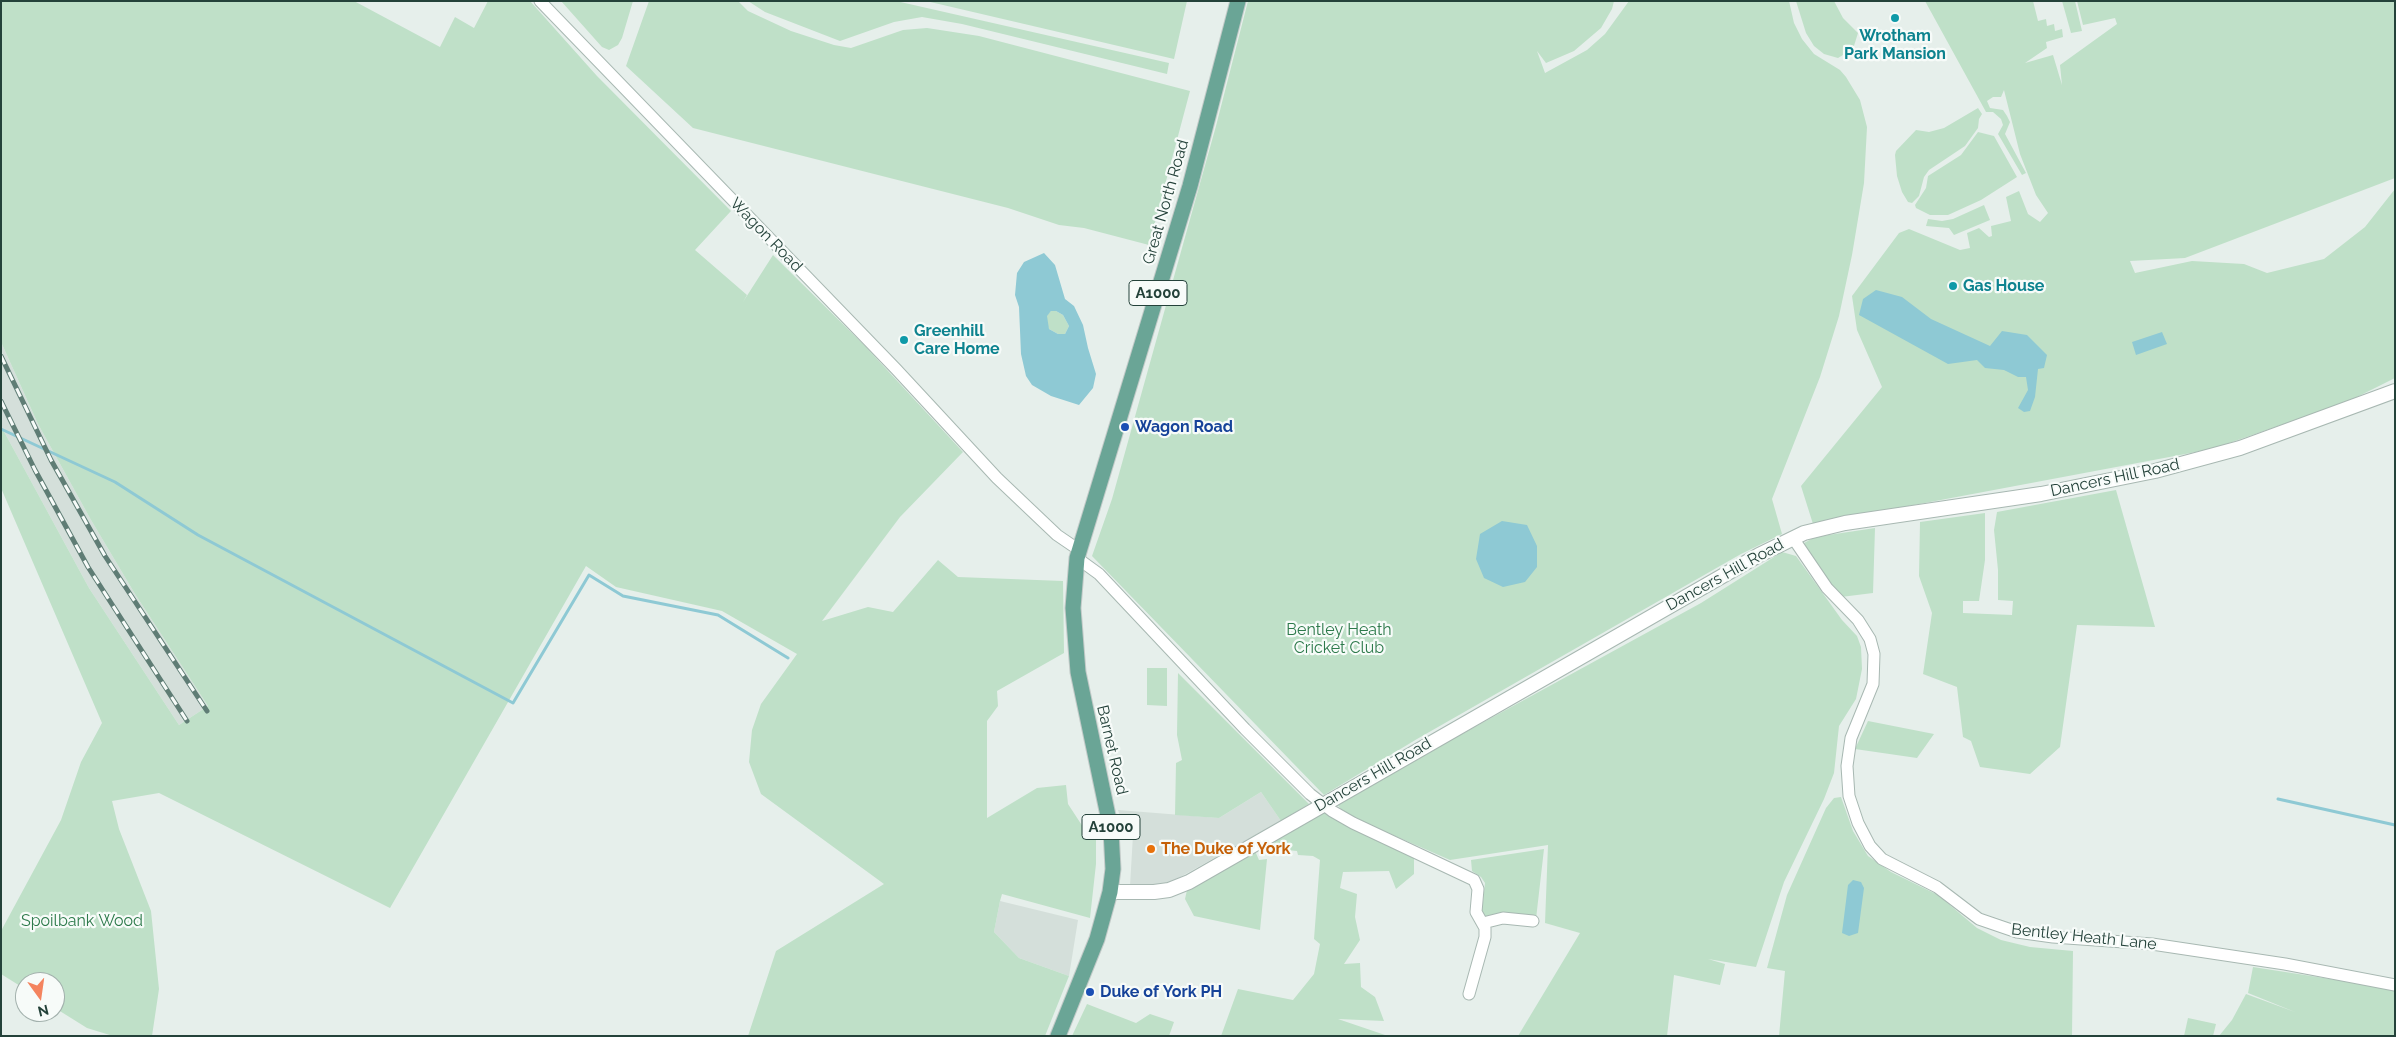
<!DOCTYPE html>
<html>
<head>
<meta charset="utf-8">
<style>
  body { margin:0 }
  #map { position:relative; width:2396px; height:1037px; overflow:hidden; background:#e6efeb; font-family:Raleway,sans-serif }
  canvas { display:block }
  .frame { position:absolute; inset:0; border:2px solid #24423a; pointer-events:none }
  .north { position:absolute; left:15px; top:972px; width:50px; height:50px; box-sizing:border-box; background:#f7fbf9; border:1px solid #a3b1ad; border-radius:50%; rotate:166deg; font-size:14px; font-weight:700; line-height:20px; text-align:center; color:#24423a }
  .north::after { content:''; display:block; margin:auto; width:18px; height:22px; background:#f4845f; clip-path:polygon(50% 0,100% 100%,50% 72%,0 100%) }
</style>
</head>
<body>
<div id="map">
<canvas width="2396" height="1037"></canvas>
<div class="frame"></div>
<div class="north">N</div>
</div>
<script>
const c = document.querySelector('canvas').getContext('2d');
c.lineJoin = 'round';
function fill(path, color) { c.fillStyle = color; c.fill(path, 'evenodd'); }
const poly = rows => new Path2D(rows.map(r => 'M' + r).join(''));
function strokePath(path, color, width, dash) { c.strokeStyle = color; c.lineWidth = width; c.lineCap = dash ? 'butt' : 'round'; c.setLineDash(dash || []); c.stroke(path); }
function write(font, color, halo, rows, align = 'center') {
  c.font = font + ' Raleway,sans-serif'; c.lineWidth = 4.5; c.setLineDash([]); c.textBaseline = 'middle'; c.strokeStyle = halo; c.fillStyle = color; for (const [text, x, y, turn = 0] of rows) {
    c.save(); c.translate(x, y); c.rotate((+turn || 0) * Math.PI / 180); c.textAlign = isNaN(turn) ? turn : align; if (halo) c.strokeText(text, 0, 0); c.fillText(text, 0, 0); c.restore();
  }
}
const built = poly([
  [1,342,38,424,91,520,135,594,208,706,179,725,89,588,1,426],
  [1261,792,1281,821,1164,886,1130,886,1133,835,1125,831,1118,810,1219,818],
  [1000,901,1078,920,1069,976,1019,958,994,932]
]);
const green = poly([
  [1,1,354,1,440,47,455,17,474,28,488,1,530,1,597,76,731,211,695,250,747,295,743,302,773,255,864,345,963,452,900,517,822,621,868,607,893,612,938,560,958,577,1063,581,1064,653,997,691,998,706,987,721,987,818,1037,788,1066,785,1068,804,1085,830,1096,829,1096,864,1090,918,1002,894,1000,901,994,932,1019,958,1069,976,1045,1036,748,1036,776,951,884,884,761,794,749,762,752,730,761,704,797,654,722,611,616,587,586,566,390,908,159,793,112,801,119,829,151,911,159,989,152,1036,113,1036,87,1028,55,1008,55,982,25,982,25,989,1,974,1,931,61,820,81,762,102,723,1,488,1,426,89,588,179,725,208,706,135,594,91,520,38,424,1,342],
  [561,1,633,1,622,38,618,45,609,50,602,47],
  [649,1,738,1,748,11,791,31,834,45,851,48,903,30,927,28,979,36,1190,91,1149,245,1084,228,1059,225,1008,208,693,128,626,66],
  [748,1,896,1,1169,63,1167,74,962,24,922,17,894,22,840,41,765,12],
  [926,1,1187,1,1174,59],
  [1248,1,1614,1,1612,9,1601,28,1574,51,1546,63,1537,51,1545,73,1587,50,1605,34,1629,1,1789,1,1794,23,1802,39,1814,54,1840,70,1846,77,1860,100,1867,127,1864,183,1852,255,1839,316,1820,377,1772,499,1782,534,1741,554,1417,739,1324,795,1092,556,1112,499,1216,126],
  [1796,1,1834,1,1843,18,1858,33,1853,49,1838,58,1824,54,1814,46,1806,33],
  [1925,1,2033,1,2038,21,2046,19,2047,26,2054,24,2055,31,2062,29,2063,37,2046,42,2047,48,2025,63,2053,55,2062,85,2060,65,2117,24,2115,18,2083,25,2077,1,2395,1,2395,178,2185,258,2130,261,2135,273,2192,261,2244,264,2267,273,2324,259,2365,227,2395,189,2395,378,2347,402,2212,449,1813,524,1801,486,1882,387,1857,330,1852,296,1899,233,1909,229,1960,250,1970,248,1967,233,1979,228,1989,237,1992,236,1991,226,2011,221,2006,197,2019,191,2028,214,2040,222,2048,213,2036,195,2020,154,2004,90,2001,97,1993,97,1987,101,1990,108,2003,110,2007,116,2010,122,2005,134,2026,173,2022,175,1998,134,2003,125,2001,119,1993,112,1986,112],
  [2062,1,2075,1,2082,31,2071,33],
  [1978,108,1982,114,1979,119,1978,128,1965,146,1929,170,1924,177,1919,196,1912,203,1908,202,1902,192,1897,176,1895,155,1896,151,1916,130,1929,132,1944,128],
  [1978,132,1994,136,2017,177,1981,200,1948,215,1930,215,1916,208,1915,205,1926,188,1928,176,1961,155],
  [1984,205,1990,220,1954,235,1949,228,1926,226,1928,219,1942,221,1953,219],
  [1051,311,1056,311,1063,315,1069,326,1065,334,1058,334,1049,329,1046,323,1047,315],
  [2116,490,2155,627,2077,625,2060,747,2030,774,1980,767,1971,741,1963,737,1957,687,1923,674,1932,613,1919,576,1920,522,1985,513,1985,560,1979,601,1963,601,1963,613,2012,615,2013,601,1998,600,1998,570,1994,530,1997,512],
  [1875,528,1873,593,1841,597,1825,578,1808,553,1804,543,1815,537],
  [1782,552,1796,556,1842,620,1857,636,1861,647,1862,669,1856,699,1839,726,1834,773,1824,799,1784,882,1756,967,1708,959,1725,964,1720,985,1674,975,1667,1036,1518,1036,1580,933,1545,923,1548,845,1450,860,1345,814,1336,803,1701,603],
  [1147,668,1167,668,1167,706,1147,705],
  [1178,673,1309,804,1281,821,1261,792,1219,818,1175,815,1176,763,1182,760,1177,735],
  [1868,721,1934,734,1917,758,1855,749],
  [1841,797,1853,831,1868,856,1891,872,1938,895,1977,928,2001,940,2030,947,2073,951,2072,1036,1779,1036,1785,971,1767,968,1787,895,1826,808,1834,798],
  [1322,810,1332,818,1414,855,1414,874,1396,889,1389,871,1343,872,1340,888,1357,894,1355,917,1360,940,1344,964,1360,963,1361,987,1375,997,1384,1021,1338,1019,1388,1036,1221,1036,1238,989,1293,1000,1314,974,1320,944,1314,939,1320,860,1313,856,1298,855,1297,851,1277,849,1273,839],
  [1544,849,1536,919,1484,916,1481,913,1480,902,1483,902,1485,883,1481,877,1472,871,1471,860],
  [1255,851,1259,860,1267,859,1260,930,1194,916,1185,899,1187,890],
  [2253,967,2395,989,2395,1036,2219,1036,2232,1020,2246,994,2295,1012,2248,993],
  [1087,1004,1136,1023,1150,1014,1174,1022,1169,1036,1072,1036],
  [2188,1018,2216,1024,2213,1036,2184,1036]
]);
const water = poly([
  [1044,253,1055,265,1065,299,1074,306,1083,325,1088,348,1096,374,1093,388,1079,405,1051,396,1032,385,1026,376,1021,354,1019,307,1015,295,1017,273,1024,262],
  [1051,311,1056,311,1063,315,1069,326,1065,334,1058,334,1049,329,1047,316],
  [1876,290,1902,297,1931,319,1990,346,2002,331,2027,335,2047,355,2044,368,2038,369,2035,397,2030,411,2024,412,2018,408,2028,390,2026,377,2018,377,2004,370,1985,368,1977,360,1948,364,1859,315,1863,299],
  [2162,332,2167,344,2136,355,2132,342],
  [1502,521,1527,525,1537,546,1537,567,1525,582,1503,587,1484,578,1476,559,1480,534],
  [1853,880,1861,882,1864,888,1858,933,1849,936,1842,933,1848,885]
]);
const stream = poly([
  [1,429,115,482,198,535,513,703,589,575,623,596,718,615,788,658],
  [2278,799,2395,825]
]);
const minor = poly([
  [540,1,896,369,997,478,1057,535,1079,550],
  [1793,538,1827,588,1858,620,1870,639,1874,654,1873,684,1851,738,1847,766,1849,796,1858,823,1870,846,1882,859,1937,887,1979,919,2017,932,2053,937,2152,944,2285,964,2395,985],
  [1077,558,1099,574,1245,729,1310,794,1332,811,1353,823,1474,880,1478,889,1476,912,1485,928,1485,937,1469,994],
  [1483,923,1503,918,1533,921]
]);
const tertiary = poly([
  [1110,892,1154,892,1169,890,1189,882,1759,555,1804,533,1845,523,2041,494,2155,471,2240,448,2395,391]
]);
const primary = poly([
  [1058,1036,1097,939,1110,892,1113,869,1111,830,1078,672,1073,608,1077,558,1190,186,1238,1]
]);
const rail = poly([
  [1,356,51,460,105,556,207,711],
  [1,401,35,470,88,567,187,721]
]);
const markers = [
  [1895,18,5,"#0f9aa8"],
  [1953,286,5,"#0f9aa8"],
  [904,340,5,"#0f9aa8"],
  [1125,427,5,"#1a4fb4"],
  [1151,849,5,"#e8710a"],
  [1090,992,5,"#1a4fb4"]
];
const shields = [
  [1158,293,58],
  [1111,827,58]
];
const shieldNames = [
  ["A1000",1158,293],
  ["A1000",1111,827]
];
const cultureNames = [
  ["Wrotham",1895,36,"center"],
  ["Park Mansion",1895,54,"center"],
  ["Gas House",1963,286],
  ["Greenhill",914,331],
  ["Care Home",914,349]
];
const streetNames = [
  ["Great North Road",1166,202,-74],
  ["Wagon Road",766,235,46],
  ["Dancers Hill Road",2115,478,-12],
  ["Dancers Hill Road",1725,575,-29],
  ["Barnet Road",1112,750,77],
  ["Dancers Hill Road",1373,775,-30],
  ["Bentley Heath Lane",2084,937,6]
];
const transitNames = [
  ["Wagon Road",1135,427],
  ["Duke of York PH",1100,992]
];
const parkNames = [
  ["Bentley Heath",1339,630],
  ["Cricket Club",1339,648],
  ["Spoilbank Wood",82,921]
];
const foodNames = [
  ["The Duke of York",1161,849]
];
fill(built, '#d4dfda');
fill(green, '#bfe0c8');
fill(water, '#8ec9d4');
strokePath(stream, '#8ec9d4', 3);
strokePath(minor, '#a8b8b2', 13);
strokePath(tertiary, '#a8b8b2', 16);
strokePath(primary, '#c2cac8', 17);
strokePath(minor, '#fff', 11);
strokePath(tertiary, '#fff', 14);
strokePath(primary, '#6aa596', 15);
strokePath(rail, '#5f7d75', 5);
strokePath(rail, '#f7fbf9', 3, [9]);
for (const [x, y, r, color] of markers) { const dot = new Path2D(); dot.arc(x, y, r, 0, 2 * Math.PI); c.fillStyle = color; c.fill(dot); strokePath(dot, '#f7fbf9', 2); }
for (const [x, y, w] of shields) { const box = new Path2D(); box.roundRect(x - w / 2, y - 12.5, w, 25, 4); c.fillStyle = '#f7fbf9'; c.fill(box); strokePath(box, '#24423a', 1); }
write('bold 15px', '#24423a', null, shieldNames);
write('bold 16px', '#0d838f', '#f7fbf9', cultureNames, 'left');
write('16px', '#24423a', '#f7fbf9', streetNames);
write('bold 16px', '#164399', '#f7fbf9', transitNames, 'left');
write('16px', '#2d7a4b', '#f7fbf9', parkNames);
write('bold 16px', '#c56008', '#f7fbf9', foodNames, 'left');
</script>
</body>
</html>
